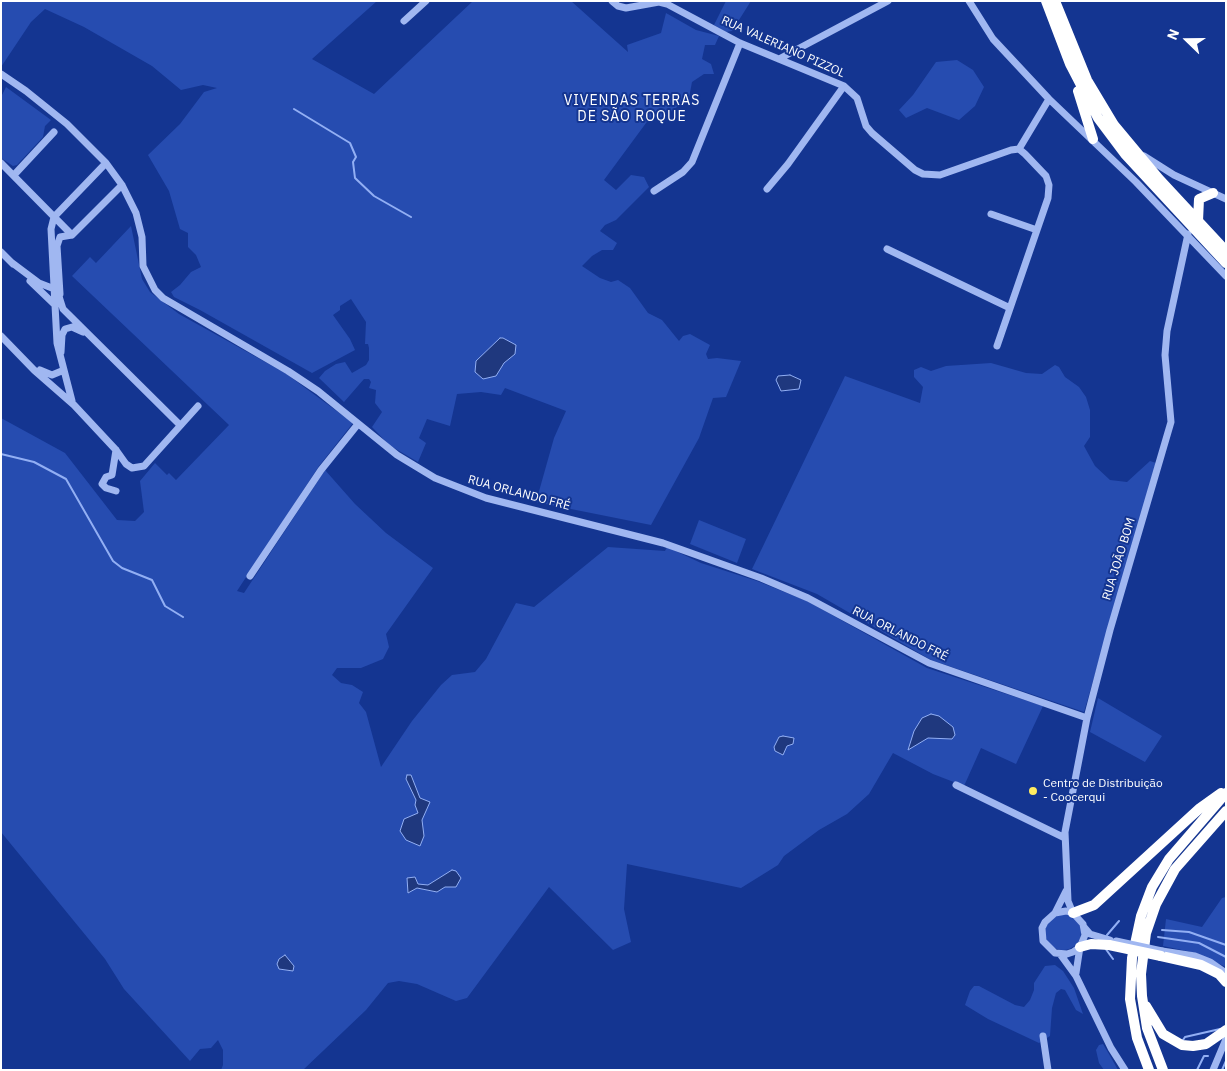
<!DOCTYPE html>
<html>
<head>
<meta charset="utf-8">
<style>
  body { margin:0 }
  #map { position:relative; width:1227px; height:1071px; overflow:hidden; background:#143591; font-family:"IBM Plex Sans",sans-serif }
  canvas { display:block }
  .frame { position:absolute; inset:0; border:2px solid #fff; pointer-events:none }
  .north { position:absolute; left:1162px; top:15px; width:50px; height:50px; -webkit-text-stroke:4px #143591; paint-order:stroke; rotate:292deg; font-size:14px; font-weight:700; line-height:20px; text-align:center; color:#fff }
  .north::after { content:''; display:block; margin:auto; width:18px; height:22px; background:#fff; clip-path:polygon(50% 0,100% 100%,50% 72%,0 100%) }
</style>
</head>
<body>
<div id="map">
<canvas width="1227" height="1071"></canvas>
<div class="frame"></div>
<div class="north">N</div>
</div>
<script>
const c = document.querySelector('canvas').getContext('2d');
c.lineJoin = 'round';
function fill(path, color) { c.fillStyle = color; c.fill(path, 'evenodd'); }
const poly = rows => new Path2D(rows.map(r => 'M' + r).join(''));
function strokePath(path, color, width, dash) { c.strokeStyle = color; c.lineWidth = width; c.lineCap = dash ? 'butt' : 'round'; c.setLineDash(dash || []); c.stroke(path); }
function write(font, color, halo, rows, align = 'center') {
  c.font = font + ' "IBM Plex Sans",sans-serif'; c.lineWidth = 4; c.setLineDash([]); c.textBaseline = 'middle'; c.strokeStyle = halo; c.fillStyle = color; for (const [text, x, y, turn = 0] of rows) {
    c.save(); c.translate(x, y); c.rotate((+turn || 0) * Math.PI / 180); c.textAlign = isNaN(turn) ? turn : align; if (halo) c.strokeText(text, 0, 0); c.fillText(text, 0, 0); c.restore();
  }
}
const green = poly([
  [1,1,377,1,312,59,374,94,473,1,571,1,628,52,627,45,661,33,666,13,696,30,719,36,715,45,705,45,702,59,711,64,714,74,704,74,692,82,689,98,669,113,656,120,649,119,604,180,616,190,631,175,644,177,649,187,616,220,605,225,600,231,617,243,613,250,602,250,592,256,582,266,600,278,611,282,618,280,630,288,648,313,662,320,679,341,683,336,690,334,710,345,706,354,708,359,717,358,741,361,726,397,713,398,699,438,651,525,536,502,554,438,566,411,505,388,501,395,481,392,457,394,450,426,427,419,419,438,426,443,418,462,389,445,372,427,382,412,375,403,376,390,369,388,371,382,369,379,364,379,344,402,319,378,325,371,336,364,345,362,352,373,366,365,369,360,369,348,368,344,365,344,366,322,351,299,340,306,340,310,333,315,350,339,355,350,312,373,200,310,174,297,171,292,180,285,191,272,201,267,196,255,188,247,188,233,180,229,169,191,148,155,180,124,204,92,217,88,203,85,181,90,152,66,84,27,45,9,31,22,1,67],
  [726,1,751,1,732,31,726,32,714,25],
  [957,60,973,70,984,87,975,106,959,120,927,108,906,118,899,110,913,95,936,62],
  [6,87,51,120,45,126,43,137,17,165,13,166,1,158,1,97],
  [131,226,142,279,150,292,179,314,285,373,353,423,319,466,237,591,244,593,325,470,355,504,386,533,433,568,386,634,389,647,383,659,361,668,337,668,332,675,341,683,352,685,363,692,359,703,366,712,381,767,412,721,441,685,452,675,475,672,486,659,516,603,534,607,608,547,665,551,667,547,701,563,757,581,807,601,927,668,1043,706,1016,764,981,748,964,786,933,774,893,753,869,794,847,814,819,830,784,856,778,865,741,888,627,864,624,909,631,942,613,950,549,887,467,998,456,1001,417,984,399,981,388,983,366,1010,303,1070,221,1070,223,1065,223,1050,218,1040,211,1048,200,1049,190,1061,124,989,105,959,1,832,1,418,65,453,117,520,135,521,144,512,140,481,155,463,167,475,169,473,176,480,229,425,72,276,90,257,96,263],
  [991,363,1026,373,1042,374,1055,365,1059,367,1065,377,1079,387,1086,397,1090,410,1090,437,1084,446,1095,466,1110,480,1127,482,1150,461,1156,463,1084,712,931,660,817,594,752,569,845,376,920,403,923,387,914,377,914,370,921,367,931,371,946,366],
  [699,520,746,539,737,563,690,544],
  [1098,698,1162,736,1145,762,1090,732],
  [1226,897,1226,967,1196,953,1163,946,1166,919,1202,927,1222,898],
  '1045 932a18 18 0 1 1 36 0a18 18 0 1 1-36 0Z',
  [1055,965,1063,971,1074,988,1083,1014,1076,1010,1065,990,1061,989,1056,993,1052,1008,1050,1036,1039,1043,988,1019,965,1005,970,991,974,986,979,986,1015,1005,1024,1007,1030,1000,1034,990,1034,983,1045,966],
  [1103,1044,1109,1054,1118,1070,1104,1070,1099,1063,1096,1050,1099,1045]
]);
const water = poly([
  [500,338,503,338,516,345,515,354,504,363,496,376,483,379,475,372,476,361,500,338],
  [790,375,801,380,799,389,781,391,776,380,778,376,790,375],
  [931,714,939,716,953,727,955,735,952,739,928,738,908,750,914,731,922,718,931,714],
  [783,736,794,738,793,744,787,746,783,755,775,751,774,747,779,737,783,736],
  [407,775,411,775,420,798,430,802,422,820,424,836,420,846,406,840,400,831,404,819,418,813,415,805,416,800,406,779,407,775],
  [452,870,456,871,461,878,456,887,445,887,437,892,417,888,408,893,407,878,415,877,418,884,428,885,452,870],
  [285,955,294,966,293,971,279,969,277,964,279,959,285,955]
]);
const stream = poly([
  [294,109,350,143,356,157,353,162,355,178,374,196,411,217],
  [1,454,34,462,66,479,113,561,122,568,152,580,165,606,183,617],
  [1162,930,1189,932,1226,945],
  [1107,935,1119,921],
  [1158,937,1199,943,1226,957],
  [1105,948,1113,959],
  [1183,1040,1185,1037,1220,1029],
  [1197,1070,1204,1056,1208,1056],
  [1222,1070,1226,1061]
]);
const minor = poly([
  [612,1,618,6,626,8,659,2,667,4,740,43,844,86,857,98,866,126,872,133,915,170,923,174,940,175,1011,150,1019,149,1025,154,1046,176,1049,185,1048,198,997,346],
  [969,1,993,39,1049,99,1136,182,1226,276],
  [404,21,426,1],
  [779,59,888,1],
  [1,74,26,91,67,124,106,163,122,185,136,213,142,237,143,266,155,290,163,298,288,371,318,391,397,455,435,478,486,498,663,543,761,578,808,598,929,663,1087,718],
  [1019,149,1049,99],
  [1144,156,1174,175,1226,199],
  [1,163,72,235],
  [14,175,54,132],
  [767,189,788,164,844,86],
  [654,191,683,172,692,162,740,43],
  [991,214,1037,230],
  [72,235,122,185],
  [887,249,1010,308],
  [1,252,13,264],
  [11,262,39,283,57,290,63,309,180,425],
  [30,281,55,305],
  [60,294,57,246,60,237,72,235],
  [1,336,34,370,74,405,116,450,126,464,132,468,144,466,198,406],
  [61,352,62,335,65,329,72,327,83,332],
  [40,370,52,375,64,370],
  [72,401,57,343,51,229,54,217,106,163],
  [116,491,106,488,102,484,106,477,112,475,116,450],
  [250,576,321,470,358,424],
  [956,785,1065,838],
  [1055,913,1066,891],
  [1073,913,1066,911,1055,913,1045,922,1042,928,1043,941,1055,953,1067,954,1073,952,1080,947,1085,935,1083,924,1073,913,1068,901,1065,832,1087,718,1110,630,1171,422,1165,355,1167,331,1188,234],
  [1084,927,1090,934,1110,940],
  [1162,951,1195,956,1210,962,1226,973],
  [1060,954,1076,976,1111,1048,1125,1070],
  [1076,973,1080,947],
  [1043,1036,1048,1070],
  [1213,1070,1226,1039]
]);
const highway = poly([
  [1046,1,1070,64,1098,118,1125,154,1226,263],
  [1055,1,1087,80,1114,125,1159,179,1226,251],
  [1078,91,1093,139],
  [1198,221,1199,199,1213,193],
  [1073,913,1094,905,1200,808,1221,793],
  [1080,947,1091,944,1109,945],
  [1161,956,1201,965,1219,974,1226,982],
  [1146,1006,1163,1034,1182,1045,1193,1046,1206,1044,1226,1030],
  [1149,1070,1137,1038,1130,999,1132,958,1141,916,1152,887,1169,859,1226,793],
  [1163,1070,1147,1028,1142,996,1141,974,1146,933,1156,904,1175,869,1226,811]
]);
const minorBridge = poly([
  [1116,941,1162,951]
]);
const highwayBridge = poly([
  [1109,945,1161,956]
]);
const markers = [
  [1033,791,5,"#ffec60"]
];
const streetNames = [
  ["RUA VALERIANO PIZZOL",783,47,24],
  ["RUA ORLANDO FRÉ",519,493,15],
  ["RUA JOÃO BOM",1119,559,-73],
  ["RUA ORLANDO FRÉ",900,634,27]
];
const poiNames = [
  ["Centro de Distribuição",1043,784],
  ["- Coocerqui",1043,798]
];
const neighbourhoodNames = [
  ["VIVENDAS TERRAS",632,101],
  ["DE SÃO ROQUE",632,117]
];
fill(green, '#264cb0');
fill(water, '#1f387e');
strokePath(water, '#92aff4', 1);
strokePath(stream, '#92aff4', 2);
strokePath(minor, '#a0b7f1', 7);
strokePath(highway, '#fff', 10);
strokePath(minorBridge, '#a0b7f1', 7);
strokePath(highwayBridge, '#fff', 10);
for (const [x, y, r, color] of markers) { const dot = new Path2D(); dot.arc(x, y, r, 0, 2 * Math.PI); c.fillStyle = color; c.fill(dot); strokePath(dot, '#143591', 2); }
write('12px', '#fff', '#143591', streetNames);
write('12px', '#fff', '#143591', poiNames, 'left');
c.letterSpacing = '1px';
write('14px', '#fff', '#143591', neighbourhoodNames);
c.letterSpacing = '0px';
</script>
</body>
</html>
